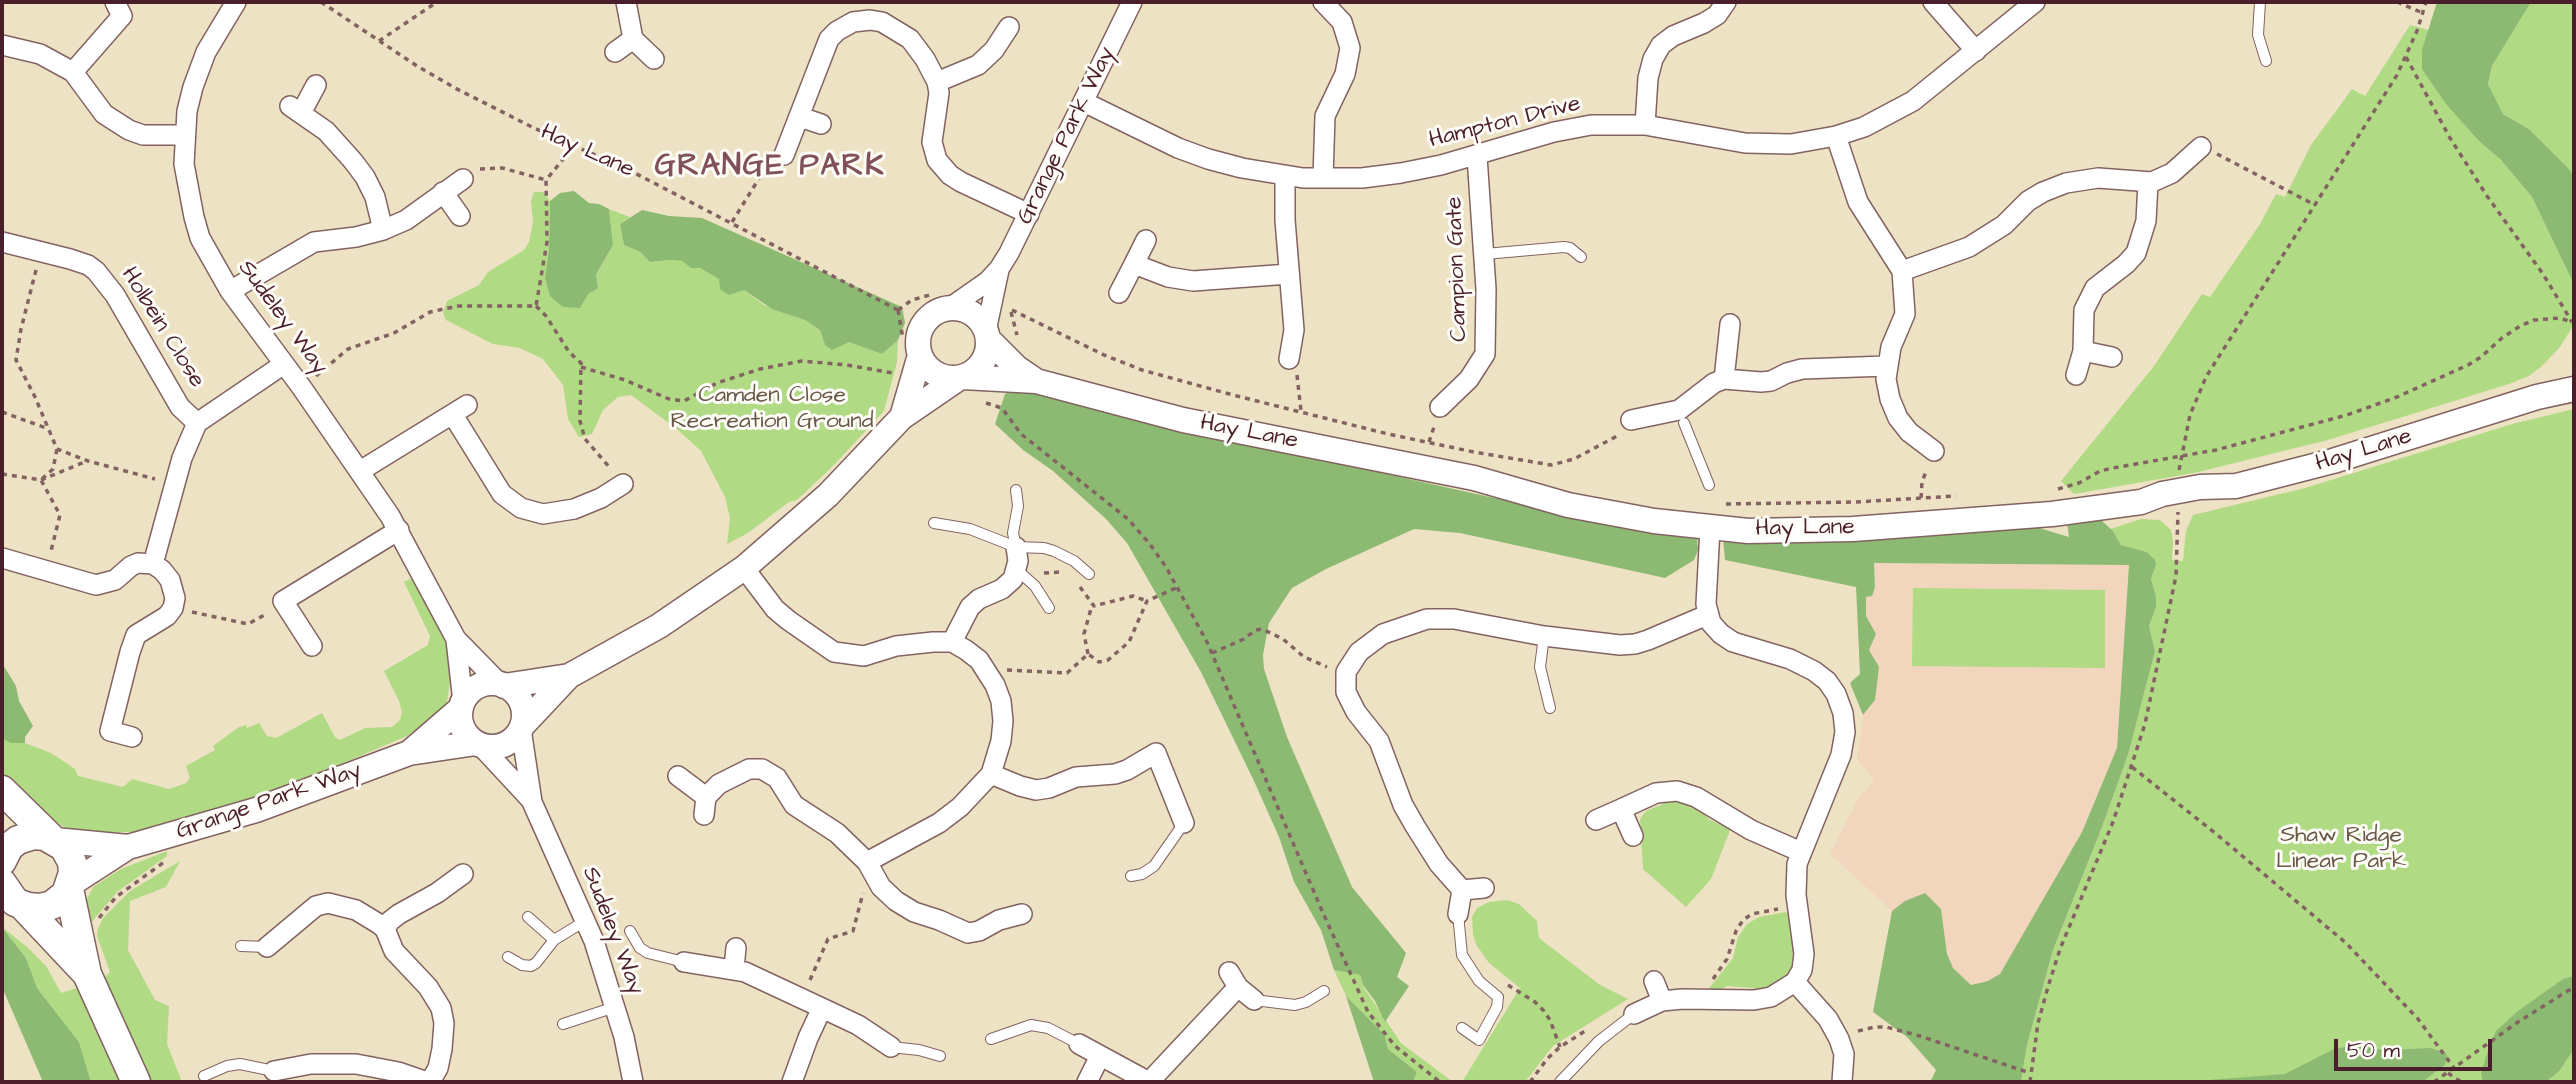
<!DOCTYPE html>
<html>
<head>
<meta charset="utf-8">
<style>
  body { margin:0 }
  #map { position:relative; width:2576px; height:1084px; overflow:hidden; background:#eee2c4; font-family:"Architects Daughter",sans-serif }
  canvas { display:block }
  .frame { position:absolute; inset:0; border:4px solid #4a1f2b; pointer-events:none }
  .scale { position:absolute; left:2334px; top:1039px; width:158px; height:32px; box-sizing:border-box; border:4px solid #4a1f2b; border-top:0; padding-left:9px; font-size:21px; line-height:24px; white-space:nowrap; color:#4a1f2b; -webkit-text-stroke:5px #fdfcf7; paint-order:stroke }
</style>
</head>
<body>
<div id="map">
<canvas width="2576" height="1084"></canvas>
<div class="frame"></div>
<div class="scale">50 m</div>
</div>
<script>
const c = document.querySelector('canvas').getContext('2d');
c.lineJoin = 'round';
function fill(path, color) { c.fillStyle = color; c.fill(path, 'evenodd'); }
const poly = rows => new Path2D(rows.map(r => 'M' + r).join(''));
function strokePath(path, color, width, dash) { c.strokeStyle = color; c.lineWidth = width; c.lineCap = dash ? 'butt' : 'round'; c.setLineDash(dash || []); c.stroke(path); }
function write(font, color, halo, rows, align = 'center') {
  c.font = font + ' "Architects Daughter",sans-serif'; c.lineWidth = 6; c.setLineDash([]); c.textBaseline = 'middle'; c.strokeStyle = halo; c.fillStyle = color; for (const [text, x, y, turn = 0] of rows) {
    c.save(); c.translate(x, y); c.rotate((+turn || 0) * Math.PI / 180); c.textAlign = isNaN(turn) ? turn : align; if (halo) c.strokeText(text, 0, 0); c.fillText(text, 0, 0); c.restore();
  }
}
const built = poly([
  [1874,563,2129,565,2117,748,2082,832,2000,975,1988,981,1971,985,1953,968,1947,954,1941,909,1905,901,1892,911,1830,854,1858,799,1874,780,1857,759,1863,715,1871,707,1869,650,1876,634,1866,616,1866,597,1875,586]
]);
const green = poly([
  [2531,2,2574,2,2574,179,2571,171,2529,129,2503,114,2488,84,2492,66],
  [2410,25,2429,30,2435,38,2479,141,2501,160,2532,197,2572,279,2574,276,2574,324,2560,347,2542,366,2529,376,2509,384,2328,440,2194,473,2074,494,2061,481,2154,366,2202,294,2210,297,2260,224,2276,194,2285,197,2311,145,2352,89,2365,96],
  [534,192,543,192,550,201,549,248,545,278,596,276,613,245,609,209,630,217,620,224,624,245,640,252,650,262,671,260,682,261,691,268,700,268,720,279,720,289,744,290,764,305,805,320,820,330,825,345,849,342,882,354,898,340,897,362,884,411,835,464,797,500,789,502,748,533,727,544,730,518,725,497,701,451,678,430,631,395,618,397,603,410,592,434,579,437,568,419,563,385,543,359,520,348,493,344,446,320,443,313,447,301,479,285,488,272,524,250,529,242,533,222,531,201],
  [2574,409,2574,1077,2569,1082,2021,1082,2027,1045,2053,950,2102,827,2128,755,2155,651,2149,626,2156,607,2156,596,2151,579,2156,565,2147,552,2121,545,2110,529,2141,519,2160,520,2171,530,2173,540,2172,560,2183,561,2186,531,2193,515,2305,488,2512,424],
  [412,578,443,637,449,655,451,674,447,702,438,714,407,736,327,770,209,813,170,825,136,832,84,833,64,827,49,818,2,778,2,739,11,743,25,743,51,753,75,769,78,776,123,787,132,779,169,789,186,783,190,778,186,766,215,750,213,746,239,727,246,725,247,728,259,723,267,736,276,738,322,713,335,737,340,740,365,728,392,727,400,720,402,712,399,701,384,671,428,645,430,636,404,582],
  [1913,588,2105,590,2105,668,1912,666],
  [1671,799,1704,809,1705,815,1710,820,1729,828,1729,833,1711,879,1686,907,1643,869,1640,819,1646,811,1668,802],
  [167,851,167,856,117,892,90,924,83,907,93,887,121,869],
  [180,861,166,887,130,901,128,950,155,1000,169,1006,167,1044,182,1082,150,1082,103,979,110,972,97,936,98,929,103,918,130,891],
  [1507,900,1519,904,1537,921,1539,938,1600,985,1628,999,1553,1046,1525,1082,1462,1082,1520,988,1489,963,1477,946,1473,935,1472,917,1477,908,1489,902],
  [1785,912,1791,915,1796,957,1790,976,1760,993,1753,988,1727,986,1720,990,1707,991,1733,958,1738,937,1747,924,1759,917],
  [2,927,27,947,46,966,61,993,80,987,123,1082,91,1082,79,1042,37,988,26,958],
  [1334,970,1360,975,1363,986,1401,1043,1453,1082,1413,1082,1417,1072,1388,1049,1384,1034,1346,996]
]);
const forest = poly([
  [2437,2,2531,2,2492,66,2488,84,2503,114,2529,129,2571,171,2574,179,2572,280,2532,197,2501,160,2479,141,2446,104,2422,69,2422,50],
  [574,191,589,203,599,204,609,209,613,245,596,275,598,288,588,294,580,308,563,307,550,296,545,278,549,248,550,201,560,193],
  [642,210,669,216,702,218,902,307,905,323,898,340,882,354,849,342,832,350,825,345,820,330,805,320,772,309,744,290,729,295,720,289,719,279,700,268,691,268,682,261,671,260,650,262,640,252,624,245,620,224],
  [1016,388,1247,443,1602,522,1697,537,1698,550,1694,560,1665,578,1460,533,1414,529,1326,569,1292,588,1269,623,1263,655,1264,669,1287,737,1352,887,1406,953,1397,977,1409,986,1385,1022,1375,1001,1363,985,1360,975,1334,970,1321,930,1294,882,1279,837,1254,781,1201,672,1127,543,1106,519,1053,471,1023,450,995,424,1005,394],
  [2101,520,2112,530,2121,545,2147,552,2155,560,2156,565,2151,579,2156,596,2156,607,2149,626,2155,651,2128,755,2102,827,2053,950,2027,1045,2021,1082,1930,1082,1936,1070,1907,1037,1873,1012,1892,911,1905,901,1925,893,1941,909,1947,954,1953,968,1971,985,1988,981,2000,974,2082,832,2117,748,2129,565,1874,563,1875,587,1872,596,1866,597,1866,616,1876,634,1869,650,1879,667,1875,700,1863,715,1850,683,1860,674,1856,587,1725,560,1723,539,2023,524,2027,528,2036,527,2069,537,2067,523],
  [2,663,16,686,19,701,33,726,25,737,25,743,11,743,2,739],
  [2,927,26,958,37,988,79,1042,91,1082,43,1082,2,987],
  [2574,976,2574,1049,2559,1071,2546,1082,2483,1082,2481,1074,2488,1050,2496,1031,2518,1011,2563,979],
  [1346,996,1384,1034,1388,1049,1417,1072,1413,1082,1374,1082],
  [2352,1045,2385,1050,2431,1048,2447,1054,2445,1065,2422,1082,2183,1082,2285,1074,2332,1050]
]);
const path = poly([
  [321,2,417,66,455,88,532,127,629,170,898,310],
  [2397,2,2423,13],
  [379,41,437,2],
  [2406,57,2450,138,2487,196,2543,274,2572,322],
  [2217,154,2315,205],
  [480,169,502,168,546,180],
  [732,222,768,164],
  [36,270,21,329,16,360,35,397,57,449,88,461,155,479],
  [536,306,546,316,569,352,581,363,580,421,585,439,611,469],
  [898,310,903,339],
  [898,310,912,300,933,294],
  [1012,310,1104,355,1142,370,1233,395,1388,434,1474,452,1551,465,1574,459,1619,435],
  [1011,312,1017,335],
  [581,367,625,380,669,399,684,401,717,383,760,369,802,361,847,365,893,373],
  [1297,375,1301,411],
  [316,376,348,349,394,333,430,312,458,306,536,306,547,242,546,180,574,146],
  [986,403,1002,408,1021,434,1128,519,1149,543,1166,567,1207,642,1323,913,1368,1012,1395,1046,1440,1082],
  [2,412,46,428],
  [1429,442,1435,424],
  [2179,470,2190,415,2206,377,2397,75,2417,31,2426,2],
  [2,474,41,480,60,515,51,551],
  [42,479,53,469,57,449],
  [41,480,87,461],
  [2058,489,2079,483,2100,471,2113,468,2216,450,2347,415,2397,397,2468,365,2481,357,2502,338,2520,326,2534,320,2560,318,2574,323],
  [1921,498,1922,482,1927,469],
  [1726,504,1856,502,1956,496],
  [1044,573,1061,572],
  [1080,587,1094,606,1133,596,1147,601],
  [192,612,248,624,268,613],
  [1212,653,1244,639,1256,630,1262,629,1283,639,1304,657,1327,667],
  [1088,654,1084,634,1092,605],
  [1007,670,1067,673,1088,654,1099,662,1108,660,1129,642,1147,601,1178,587],
  [2132,767,2215,833,2346,943,2418,1019,2454,1068],
  [99,918,116,897,167,860],
  [1713,979,1727,959,1736,931,1743,920,1752,914,1778,909],
  [810,980,828,939,853,931,863,893],
  [1508,985,1535,1002,1544,1011,1550,1020,1560,1047],
  [1858,1031,1875,1027,1886,1027,1920,1036,2030,1073],
  [2448,1073,2461,1082],
  [1530,1082,1547,1059,1560,1047,1585,1031],
  [2030,1082,2038,1023,2048,987,2060,949,2113,822,2145,724,2176,576,2178,512],
  [2434,1082,2518,1022,2574,987]
]);
const service = poly([
  [2260,2,2258,35,2266,61],
  [1485,254,1564,247,1570,248,1581,257],
  [1684,423,1709,485],
  [1016,490,1018,506,1013,533,1016,547,1044,548,1054,551,1074,561,1089,574],
  [934,523,970,529,1016,547],
  [1017,570,1035,586,1049,608],
  [1544,636,1540,667,1550,708],
  [1131,876,1142,874,1154,866,1184,823],
  [1458,914,1462,955,1479,981,1498,997,1497,1007,1479,1040,1462,1028],
  [528,917,554,940],
  [630,931,640,948,648,953,684,962],
  [241,946,267,947],
  [508,957,522,965,531,966,536,963,554,940,585,921],
  [1254,1000,1295,1005,1306,1002,1324,991],
  [563,1024,615,1007],
  [991,1039,1031,1025,1048,1028,1079,1044],
  [891,1047,919,1050,940,1056],
  [204,1076,227,1066,240,1064,274,1071],
  [1560,1082,1599,1041,1634,1014]
]);
const minor = poly([
  [236,2,206,52,193,87,187,111,184,164,194,217,200,238,230,291,302,388,390,516,456,639,500,684],
  [626,2,633,39,654,59],
  [1323,2,1342,22,1350,48,1345,74,1325,116,1323,178],
  [1933,2,1976,51],
  [2,45,40,54,73,72,104,114,129,130,143,135,185,135],
  [615,52,633,39],
  [73,72,122,16,115,2],
  [937,82,978,65,994,50,1009,27],
  [1084,102,1178,148,1208,159,1242,168,1303,178,1362,178,1401,173,1441,165,1554,132,1591,125,1645,125,1745,143,1791,144,1836,136,1864,127,1913,101,2035,2],
  [301,113,316,85],
  [800,117,821,124],
  [1645,125,1648,78,1653,59,1661,45,1673,36,1704,23,1717,15,1726,2],
  [1836,136,1858,202,1902,271,1969,247,2004,225,2028,201,2043,192,2066,183,2098,178,2152,182,2172,173,2201,147],
  [784,155,829,39,837,31,853,22,870,20,882,22,910,39,925,59,937,82,939,93,932,142,937,160,950,175,961,182,1029,214],
  [1285,177,1285,220,1294,330,1289,359],
  [443,192,460,216],
  [383,230,406,220,463,179],
  [2,242,70,259,88,265,96,271,115,295,180,407,197,423,284,364],
  [1134,264,1146,240],
  [1902,271,1905,314,1891,347,1886,379,1890,399,1898,418,1909,432,1934,451],
  [230,291,314,242,356,237,383,230,375,197,365,177,353,161,326,131,290,106],
  [1119,293,1134,264,1168,277,1193,281,1289,274],
  [948,309,988,281,999,269,1009,253,1132,2],
  [986,331,999,270],
  [2112,357,2083,351,2084,310,2095,288,2126,264,2136,253,2146,221,2148,182],
  [2076,375,2083,351],
  [1724,379,1730,324],
  [1440,407,1469,379,1485,354,1486,289,1477,156],
  [453,415,502,494,521,508,543,514,574,509,601,498,623,484],
  [1631,420,1679,410,1714,383,1724,379,1761,382,1771,381,1787,373,1802,369,1886,366],
  [360,471,467,405],
  [1710,528,1706,604,1711,623,1721,634,1733,642,1790,659,1814,671,1827,681,1836,694,1843,713,1845,732,1841,755,1797,864,1796,895,1804,954,1802,970,1795,982,1828,1019,1839,1039,1844,1054,1842,1082],
  [2,558,96,585,115,580,131,566,138,563,153,564],
  [153,564,182,458,197,423],
  [456,640,463,702],
  [952,642,970,607,979,599,1002,589,1013,579,1018,561,1016,547],
  [312,646,283,601,399,530],
  [521,729,532,802,594,941,624,1037,633,1082],
  [132,737,110,731,130,652,136,635,167,616,173,608,175,598,170,580,162,570,153,564],
  [480,745,532,801],
  [991,774,1020,786,1036,790,1049,788,1076,777,1115,774,1127,770,1156,753,1184,823],
  [678,776,706,797],
  [704,815,706,797,719,784,749,769,762,769,777,778,794,805,837,833,867,862,939,823,960,807,991,774,1001,741,1003,721,1001,701,995,685,979,660,966,650,952,642,933,642,896,646,864,656,834,652,788,620,775,609,744,568],
  [1596,820,1621,809],
  [1633,836,1621,809,1656,793,1677,791,1696,797,1751,830,1801,852],
  [867,862,881,887,896,901,914,912,939,920,968,933,979,931,999,920,1022,914],
  [1484,888,1462,890,1439,864,1415,826,1403,805,1379,741,1356,712,1346,692,1346,672,1359,652,1383,634,1427,619,1454,619,1544,636,1620,645,1635,644,1648,640,1707,615],
  [1458,914,1462,890],
  [385,929,390,921,399,914,437,893,463,874],
  [267,947,316,906,328,903,356,910,379,924,385,929,394,951,428,987,441,1008,444,1023,442,1049,438,1068,430,1082],
  [684,962,745,972,822,1008,808,1038,792,1082],
  [734,968,736,948],
  [1654,981,1662,1001],
  [1238,987,1254,1000],
  [822,1008,858,1025,891,1047],
  [1634,1014,1662,1001,1682,999,1754,1000,1771,997,1795,982],
  [1079,1044,1149,1082],
  [274,1071,311,1064,356,1064,398,1072,427,1082],
  [1087,1082,1100,1056],
  [1149,1082,1238,987,1229,972]
]);
const tertiary = poly([
  '918 343a35 35 0 1 1 70 0a35 35 0 1 1-70 0Z',
  [988,339,1017,368,1036,381],
  [963,377,1036,381,1183,420,1474,478,1568,505,1654,521,1748,531,1853,529,2052,514,2141,502,2162,494,2200,487,2236,486,2333,461,2537,397,2574,389],
  [902,417,920,355],
  '460 715a32 32 0 1 1 64 0a32 32 0 1 1-64 0Z',
  [504,686,569,676],
  [522,726,569,676,659,626,744,568,828,495,902,417,959,378],
  [409,753,461,708],
  [55,840,128,847],
  [71,884,128,847,256,810,409,753,476,743]
]);
const secondary = poly([
  [2,790,50,837],
  [2,861,9,847,18,840,34,835,45,836,64,847,72,862,73,873,66,894,52,905,40,908,28,907,15,902,2,883],
  [69,889,87,974,136,1082],
  [22,905,85,972]
]);
const streetNames = [
  ["Hampton Drive",1505,123,-14],
  ["Grange Park Way",1067,136,-64],
  ["Hay Lane",587,152,24],
  ["Campion Gate",1458,269,-92],
  ["Sudeley Way",282,318,54],
  ["Holbein Close",162,328,58],
  ["Hay Lane",1249,433,11],
  ["Hay Lane",2364,451,-17],
  ["Hay Lane",1805,529,-1],
  ["Grange Park Way",269,802,-19],
  ["Sudeley Way",612,931,69]
];
const parkNames = [
  ["Camden Close",772,396],
  ["Recreation Ground",772,422],
  ["Shaw Ridge",2341,836],
  ["Linear Park",2341,862]
];
const districtNames = [
  ["GRANGE PARK",770,168]
];
fill(built, '#f1d5bd');
fill(green, '#b1da85');
fill(forest, '#8cba72');
strokePath(service, '#836361', 12);
strokePath(minor, '#836361', 22);
strokePath(tertiary, '#836361', 27);
strokePath(secondary, '#836361', 31);
strokePath(path, '#836361', 3.5, [5, 5]);
strokePath(service, '#fff', 10);
strokePath(minor, '#fff', 19);
strokePath(tertiary, '#fff', 24);
strokePath(secondary, '#fff', 28);
write('23px', '#4a1f2b', '#fdfcf7', streetNames);
write('23px', '#695746', '#fdfcf7', parkNames);
c.letterSpacing = '2px';
write('bold 30px', '#805156', '#fdfcf7', districtNames);
c.letterSpacing = '0px';
</script>
</body>
</html>
